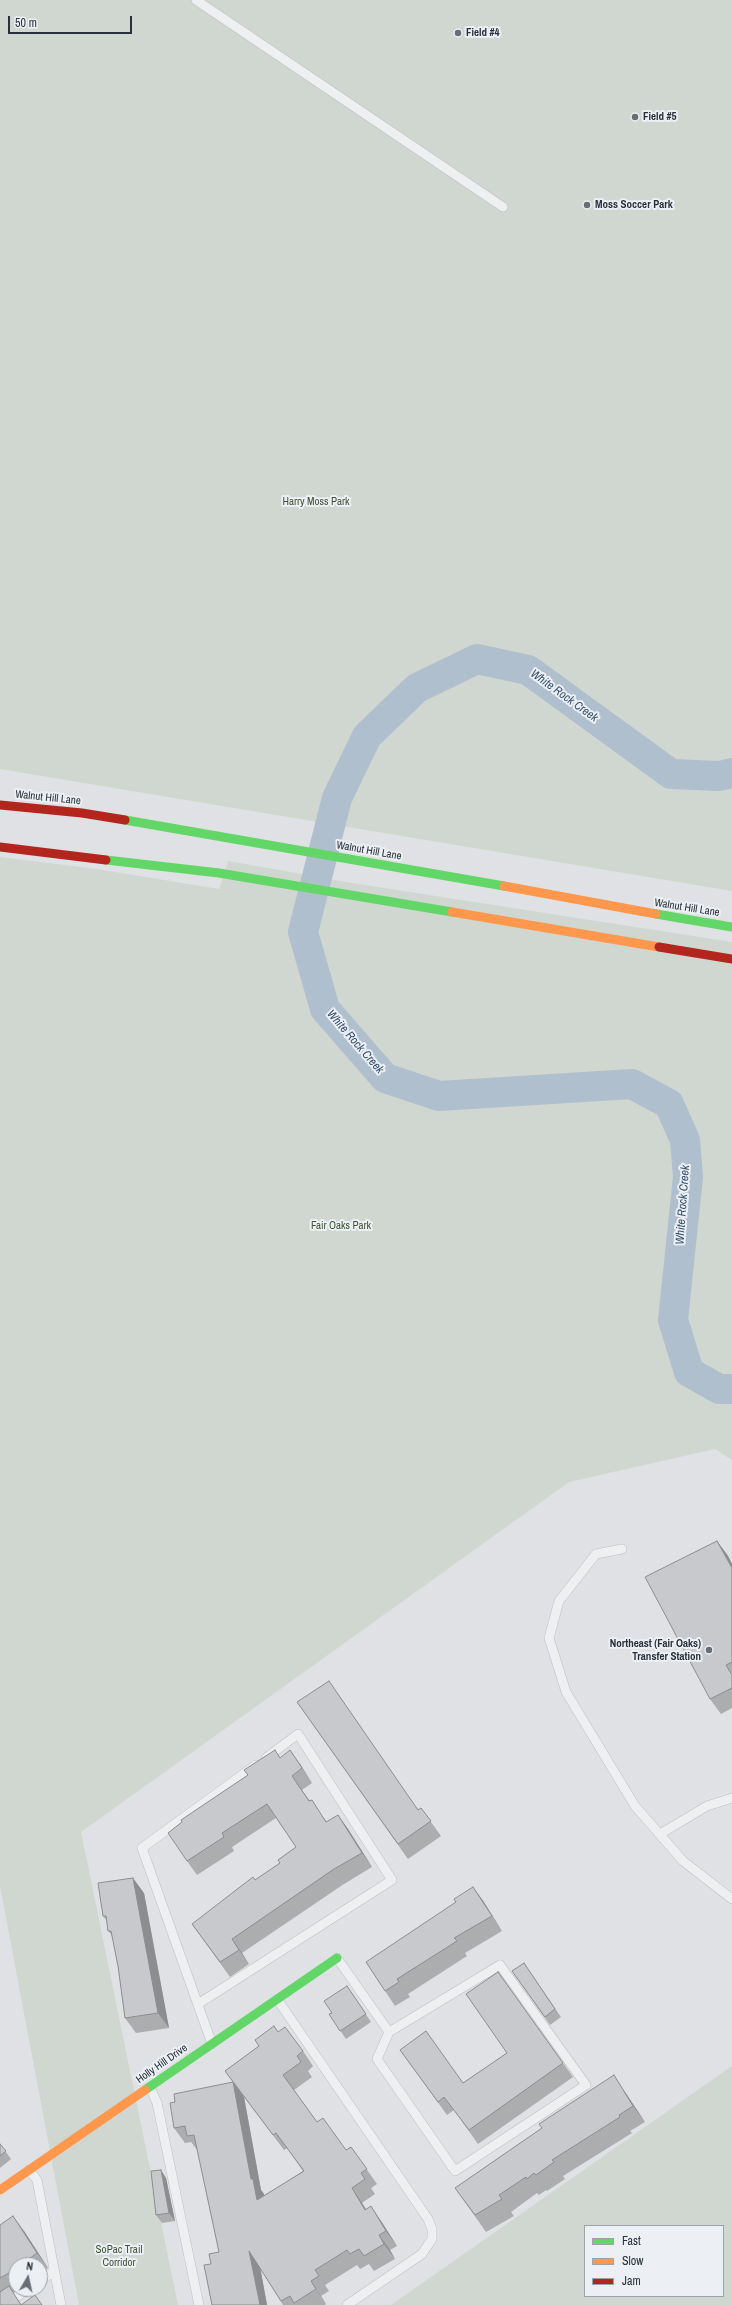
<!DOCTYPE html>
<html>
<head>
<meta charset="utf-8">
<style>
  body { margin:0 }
  #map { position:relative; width:732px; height:2305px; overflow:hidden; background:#dfe1e4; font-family:"Archivo Narrow",sans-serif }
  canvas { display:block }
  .legend { position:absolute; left:584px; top:2225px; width:140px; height:72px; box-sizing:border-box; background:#eceff4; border:1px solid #9ea3aa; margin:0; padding:5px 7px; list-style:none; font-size:12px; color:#28303b }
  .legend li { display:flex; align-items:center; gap:8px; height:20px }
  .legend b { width:20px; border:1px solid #9ea3aa }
  .north { position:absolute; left:8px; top:2257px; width:40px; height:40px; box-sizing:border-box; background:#eceff4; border:1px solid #9ea3aa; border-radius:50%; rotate:9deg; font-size:11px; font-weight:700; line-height:16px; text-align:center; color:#28303b }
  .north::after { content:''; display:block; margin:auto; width:14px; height:18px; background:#686e76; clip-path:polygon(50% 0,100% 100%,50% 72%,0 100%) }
  .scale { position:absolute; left:8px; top:16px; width:124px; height:18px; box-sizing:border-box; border:2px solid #28303b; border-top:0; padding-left:5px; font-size:12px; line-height:14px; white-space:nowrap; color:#28303b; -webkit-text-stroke:3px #eceff4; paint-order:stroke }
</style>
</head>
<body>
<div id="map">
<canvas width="732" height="2305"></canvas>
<ul class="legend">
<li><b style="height:5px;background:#63d668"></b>Fast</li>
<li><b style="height:5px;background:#ff974d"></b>Slow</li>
<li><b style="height:5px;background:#b3261e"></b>Jam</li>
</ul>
<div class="north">N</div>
<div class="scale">50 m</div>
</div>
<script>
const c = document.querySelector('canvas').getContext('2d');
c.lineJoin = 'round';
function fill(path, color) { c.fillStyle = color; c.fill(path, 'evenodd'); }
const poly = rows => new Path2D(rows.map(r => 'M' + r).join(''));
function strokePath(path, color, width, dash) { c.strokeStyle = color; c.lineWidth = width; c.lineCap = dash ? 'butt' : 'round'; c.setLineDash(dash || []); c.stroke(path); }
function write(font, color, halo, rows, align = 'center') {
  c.font = font + ' "Archivo Narrow",sans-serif'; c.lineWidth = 4; c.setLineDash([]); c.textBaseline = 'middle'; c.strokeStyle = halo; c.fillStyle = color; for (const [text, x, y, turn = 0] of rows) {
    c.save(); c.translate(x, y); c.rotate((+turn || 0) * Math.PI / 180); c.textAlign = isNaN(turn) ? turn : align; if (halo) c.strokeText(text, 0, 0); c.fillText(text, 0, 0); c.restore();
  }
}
const green = poly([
  [0,0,732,0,732,891,0,769],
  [0,857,97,869,219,889,228,861,352,883,732,942,732,1460,715,1449,569,1482,81,1832,178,2305,79,2305,0,1886],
  [732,2066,732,2305,391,2305],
  [585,2226,723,2226,723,2296,585,2296]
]);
const river = poly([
  [732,773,719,776,671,774,528,670,477,659,417,688,367,736,337,798,303,932,325,1009,385,1078,439,1096,632,1084,669,1104,685,1140,688,1177,673,1320,689,1372,719,1389,732,1389]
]);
const lane = poly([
  [196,0,503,207],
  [622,1549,596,1554,559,1601,549,1638,566,1692,635,1806,683,1861,732,1899],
  [660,1834,707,1806,732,1798],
  [337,1958,389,2032,377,2059,455,2171,586,2085,500,1965,389,2032],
  [277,1999,428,2219,432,2229,432,2239,422,2254,347,2305],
  [198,2004,392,1880,298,1734,266,1758],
  [212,2044,142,1848,256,1765],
  [150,2087,157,2103,199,2305],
  [29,2170,37,2180,61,2305],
  [40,2281,54,2271],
  [4,2305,28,2289]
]);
const fast = poly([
  [125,820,504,886],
  [106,860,219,873,452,912],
  [656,914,732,927],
  [145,2090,337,1958]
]);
const slow = poly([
  [504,886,656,914],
  [452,912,659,947],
  [0,2190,145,2090]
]);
const jam = poly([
  [0,805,82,813,125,820],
  [0,847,106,860],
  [659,947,732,959]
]);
const wall = poly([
  [717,1541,728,1556,732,1564,732,1708,721,1714,710,1699],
  [297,1702,419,1810,421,1808,441,1836,408,1859],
  [280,1758,300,1764,312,1783,302,1790,310,1801,327,1822,338,1815,348,1829,372,1867,344,1884,242,1953,249,1964,230,1977,192,1924,280,1863,296,1847,276,1818,232,1847,234,1851,197,1875,187,1861],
  [473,1887,502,1931,465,1953,467,1956,408,1994,410,1997,395,2006,385,1991,456,1902],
  [144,1893,169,2028,136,2033,125,2018,118,1966,112,1935,108,1931,107,1921,103,1916],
  [524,1963,561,2017,550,2025,512,1971],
  [498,1972,573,2077,478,2144,454,2110,447,2115,400,2050,463,2083,507,2053],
  [347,1986,371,2022,346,2039,329,2014,332,2013],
  [278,2032,303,2051,313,2066,308,2071,312,2077,294,2090,317,2122,346,2150,351,2147,377,2184,371,2188,375,2194,362,2203,366,2209,381,2221,397,2246,390,2250,395,2259,374,2271,369,2264,360,2269,357,2265,325,2285,329,2291,321,2296,326,2304,325,2305,283,2305,260,2268,267,2305,212,2305,211,2264,219,2252,198,2151,191,2142,185,2143,174,2128,233,2082,225,2071,259,2046,255,2040],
  [239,2090,284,2150,287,2148,303,2171,264,2196,264,2194,261,2190,244,2097],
  [625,2092,645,2122,630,2131,632,2133,563,2176,565,2179,547,2191,546,2190,539,2195,537,2193,511,2212,514,2216,486,2232,455,2188,542,2128],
  [0,2144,11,2159,0,2168],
  [166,2178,175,2221,162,2223,156,2215],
  [0,2225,24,2231,48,2268,40,2274,40,2265,16,2265,16,2289,19,2289,13,2293,21,2304,0,2305]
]);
const shadedWall = poly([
  [717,1541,728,1556,732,1564,732,1568],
  [290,1750,300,1764,312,1783],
  [338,1815,348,1829,372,1867,362,1853],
  [133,1878,144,1893,169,2028,158,2013],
  [473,1887,484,1902,502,1931,492,1916],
  [232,1939,242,1953,249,1964,239,1950],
  [614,2075,625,2092,645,2122,633,2106],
  [233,2082,244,2097,261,2190,264,2194,268,2215,257,2200,251,2179],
  [161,2170,166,2178,175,2221,169,2213],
  [352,2188,362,2203,375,2225,365,2210],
  [371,2206,381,2221,397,2246,386,2231],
  [13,2216,24,2231,48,2268,37,2253],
  [379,2235,390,2250,395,2259,384,2244],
  [249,2251,260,2266,267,2305,260,2305],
  [311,2281,321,2296,326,2304,316,2289]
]);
const building = poly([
  [717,1541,732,1568,732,1662,726,1665,732,1675,732,1688,710,1699,645,1577,717,1541],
  [329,1681,418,1810,421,1808,431,1821,398,1844,297,1702,329,1681],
  [275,1750,280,1758,290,1750,302,1768,292,1776,309,1801,312,1800,326,1822,338,1815,362,1853,334,1869,232,1939,239,1950,220,1962,192,1924,253,1877,255,1880,280,1863,278,1860,296,1847,267,1804,222,1833,224,1837,187,1861,168,1833,182,1822,181,1820,248,1775,244,1770,275,1750],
  [133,1878,158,2013,125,2018,118,1966,111,1931,108,1931,106,1916,103,1916,98,1883,133,1878],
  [473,1887,492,1916,454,1938,457,1941,397,1979,399,1982,385,1991,366,1962,456,1902,454,1899,473,1887],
  [524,1963,555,2009,545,2017,512,1971,524,1963],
  [498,1972,563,2063,469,2130,444,2097,438,2102,400,2050,426,2031,463,2083,507,2053,466,1994,498,1972],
  [347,1986,366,2014,340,2031,329,2014,332,2013,324,2001,347,1986],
  [274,2026,278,2032,285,2027,303,2051,297,2056,301,2062,283,2075,317,2122,323,2118,346,2150,351,2147,367,2169,361,2173,365,2179,352,2188,365,2210,371,2206,386,2231,379,2235,384,2244,364,2256,359,2249,350,2254,347,2250,315,2270,319,2276,311,2281,316,2289,294,2303,290,2296,281,2301,249,2251,260,2305,212,2305,204,2265,211,2264,209,2254,219,2252,194,2135,187,2136,185,2126,174,2128,170,2103,175,2102,174,2094,233,2082,251,2179,253,2179,257,2200,304,2171,276,2133,273,2135,225,2071,259,2046,255,2040,274,2026],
  [614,2075,633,2106,619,2115,620,2117,552,2160,554,2162,536,2175,534,2173,527,2179,526,2177,499,2195,502,2199,475,2215,455,2188,542,2128,539,2124,614,2075],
  [0,2144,6,2151,0,2156,0,2144],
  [161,2170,169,2213,156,2215,151,2171,161,2170],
  [13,2216,37,2253,21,2265,16,2265,16,2269,0,2278,0,2225,13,2216],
  [9,2286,21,2305,35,2295,42,2305,0,2305,0,2292,9,2286]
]);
const markers = [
  [458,33,4,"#686e76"],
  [635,117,4,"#686e76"],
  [587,205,4,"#686e76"],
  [709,1650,4,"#686e76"]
];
const poiNames = [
  ["Field #4",466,33],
  ["Field #5",643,117],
  ["Moss Soccer Park",595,205],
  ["Northeast (Fair Oaks)",701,1644,"right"],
  ["Transfer Station",701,1657,"right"]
];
const parkNames = [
  ["Harry Moss Park",316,502],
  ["Fair Oaks Park",341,1226],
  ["SoPac Trail",119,2250],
  ["Corridor",119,2263]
];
const streetNames = [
  ["Walnut Hill Lane",48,798,6],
  ["Walnut Hill Lane",369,851,10],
  ["Walnut Hill Lane",687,908,9],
  ["Holly Hill Drive",162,2064,-35]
];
const waterNames = [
  ["White Rock Creek",564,696,36],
  ["White Rock Creek",355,1042,49],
  ["White Rock Creek",683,1205,-86]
];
fill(green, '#d0d7d0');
strokePath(river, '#afbfce', 30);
strokePath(lane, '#bdbfc2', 10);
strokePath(lane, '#eeeff0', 9);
strokePath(fast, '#63d668', 9);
strokePath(slow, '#ff974d', 9);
strokePath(jam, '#b3261e', 9);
fill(wall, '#abadaf');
fill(shadedWall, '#8b8d8f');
fill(building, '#c7c9cc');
strokePath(building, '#8b8d8f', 1);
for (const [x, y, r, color] of markers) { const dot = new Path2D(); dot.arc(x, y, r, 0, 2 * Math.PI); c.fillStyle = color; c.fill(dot); strokePath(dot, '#eceff4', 1.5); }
write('bold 11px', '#28303b', '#eceff4', poiNames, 'left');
write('11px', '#3e5636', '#eceff4', parkNames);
write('11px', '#28303b', '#eceff4', streetNames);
write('italic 12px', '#35506c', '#eceff4', waterNames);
</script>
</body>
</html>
